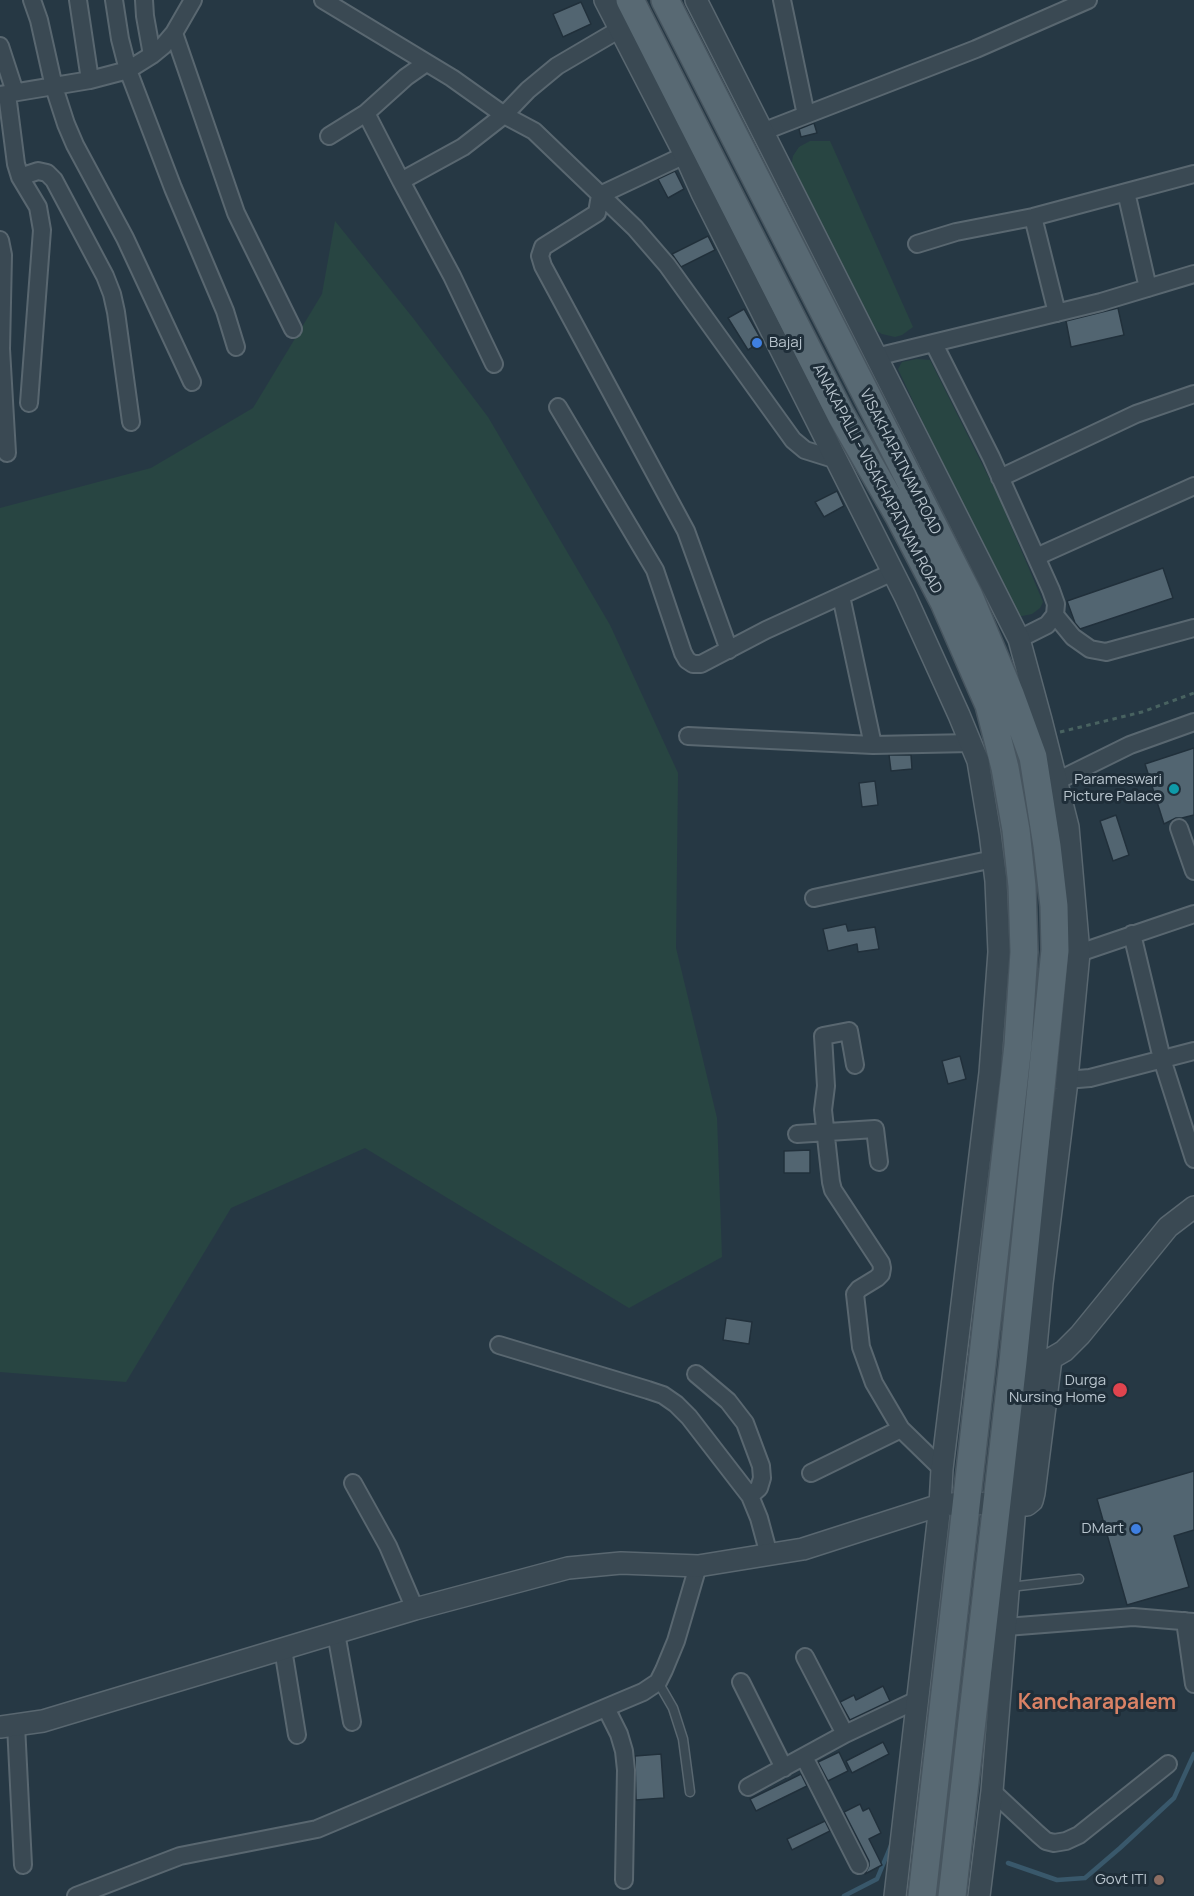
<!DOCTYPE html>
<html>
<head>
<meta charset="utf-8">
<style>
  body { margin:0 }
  canvas { display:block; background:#263844 }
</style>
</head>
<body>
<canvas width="1194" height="1896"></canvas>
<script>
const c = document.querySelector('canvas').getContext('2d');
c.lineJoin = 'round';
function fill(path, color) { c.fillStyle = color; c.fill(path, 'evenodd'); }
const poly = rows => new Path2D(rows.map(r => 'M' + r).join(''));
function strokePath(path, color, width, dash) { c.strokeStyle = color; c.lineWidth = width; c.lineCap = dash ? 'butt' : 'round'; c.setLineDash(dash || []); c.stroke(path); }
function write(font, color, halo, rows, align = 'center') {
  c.font = font + ' Manrope,sans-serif'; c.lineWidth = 6; c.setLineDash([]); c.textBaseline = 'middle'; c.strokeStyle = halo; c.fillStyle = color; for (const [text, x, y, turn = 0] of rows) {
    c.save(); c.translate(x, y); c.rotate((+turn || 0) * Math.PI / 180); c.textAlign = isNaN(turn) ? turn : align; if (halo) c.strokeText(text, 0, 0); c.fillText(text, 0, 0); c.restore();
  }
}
const green = poly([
  [810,141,830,141,913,327,902,335,895,337,882,334,873,329,791,168,793,156,799,147],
  [335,221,413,318,488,417,610,625,678,773,676,948,717,1118,722,1257,629,1308,365,1148,231,1208,126,1382,0,1372,0,508,151,468,253,408,322,294],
  [917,359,930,360,1000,500,1043,602,1040,608,1032,614,1022,616,1013,615,898,369,902,362]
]);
const stream = poly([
  [1008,1863,1057,1880,1085,1878,1120,1848,1174,1798,1194,1754],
  [844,1896,877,1879,892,1843]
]);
const building = poly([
  [581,2,591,24,563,37,553,14,581,2],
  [814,123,817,133,801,137,799,129,814,123],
  [675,171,684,189,668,198,658,179,675,171],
  [708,236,715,250,681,267,672,254,708,236],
  [1118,308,1124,335,1071,347,1066,321,1118,308],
  [744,309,762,341,748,350,728,318,744,309],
  [837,491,844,506,824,517,815,502,837,491],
  [1163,568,1173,598,1080,629,1075,623,1067,601,1163,568],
  [1194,748,1194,815,1182,818,1176,818,1164,824,1145,764,1194,748],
  [889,755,911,755,912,769,891,771,889,755],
  [875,781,878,805,862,807,859,783,875,781],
  [1116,815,1129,855,1113,861,1100,821,1116,815],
  [846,924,848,931,875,927,879,949,858,952,857,944,828,951,823,929,846,924],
  [960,1056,966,1079,948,1084,942,1061,960,1056],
  [810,1150,810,1173,784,1173,784,1151,810,1150],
  [726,1318,752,1322,749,1344,723,1340,726,1318],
  [1194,1471,1194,1530,1174,1536,1189,1587,1127,1605,1097,1499,1194,1471],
  [883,1686,890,1701,850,1720,840,1702,854,1695,856,1700,883,1686],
  [883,1742,889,1754,852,1773,846,1761,883,1742],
  [839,1752,848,1771,828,1781,818,1762,839,1752],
  [661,1754,664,1798,636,1800,635,1756,661,1754],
  [801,1774,807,1786,756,1811,750,1799,801,1774],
  [860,1804,863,1811,869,1808,881,1833,869,1839,882,1865,865,1874,869,1866,869,1861,844,1812,860,1804],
  [825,1821,830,1831,792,1850,787,1839,825,1821]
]);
const path = poly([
  [1060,732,1142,712,1194,693]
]);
const service = poly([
  [1010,1587,1079,1579],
  [658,1682,673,1708,683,1739,690,1792]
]);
const minor = poly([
  [32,0,39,20,54,87,66,124,75,145,125,238,192,382],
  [78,0,90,80],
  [114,0,120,39,128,70,173,188,225,311,236,347],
  [144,0,145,16,152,55],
  [323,0,452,78,504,115,534,131,635,228,667,265,793,440,805,450,837,460],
  [782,0,806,115],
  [174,33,236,213,293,329],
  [0,46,15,92],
  [7,94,16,164,20,177,38,207,42,230,29,403],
  [0,95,90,80,128,70,152,55,163,46,174,33,193,0],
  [366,113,401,181],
  [762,132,976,49,1088,0],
  [329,136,366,113,406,77,426,63],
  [685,155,600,195,597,213,543,247,540,256,543,266,686,531,729,650],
  [20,177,38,171,47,173,54,180,105,276,112,294,116,312,131,422],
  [1126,192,1148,288],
  [1033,217,1057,313],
  [0,240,3,255,1,349,7,453],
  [917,244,956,232,1033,217,1194,174],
  [934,344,991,457,1051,590,1056,604,1055,615,1047,625,1019,639],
  [876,357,1101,302,1194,274],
  [494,364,452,276,401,181,463,147,504,115,528,90,557,66,620,29],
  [558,407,655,570,683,653,687,660,693,664,701,664,766,630,893,572],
  [1000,478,1136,414,1194,394],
  [1036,557,1194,486],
  [841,596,873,745],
  [1055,615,1073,637,1090,649,1106,652,1194,628],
  [688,736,873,745,971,743],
  [1057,781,1130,745,1194,722],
  [1179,828,1194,871],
  [814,898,993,859],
  [1132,934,1162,1059,1194,1159],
  [1079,953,1194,914],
  [855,1065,849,1031,823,1036,826,1086,823,1110,831,1182,833,1190,881,1263,882,1268,881,1274,877,1278,859,1289,855,1294,861,1347,874,1383,901,1429,942,1469],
  [1066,1080,1090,1078,1194,1051],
  [797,1134,875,1129,879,1162],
  [499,1345,648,1390,663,1395,676,1404,689,1417,750,1496,759,1518,769,1555],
  [696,1374,728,1401,745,1423,761,1466,762,1478,759,1488,750,1496],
  [811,1473,901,1429],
  [353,1483,388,1546,415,1609],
  [1185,1621,1194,1684],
  [1006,1627,1133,1617,1194,1622],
  [336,1633,352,1722],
  [283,1649,297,1735],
  [805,1657,845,1734],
  [741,1682,784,1768],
  [606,1708,619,1734,624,1751,626,1770,624,1880],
  [16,1725,23,1865],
  [804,1757,859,1865],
  [748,1787,845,1734,919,1699],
  [992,1791,1038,1834,1046,1841,1054,1843,1066,1841,1079,1835,1168,1764],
  [76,1896,180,1856,317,1829,643,1692,658,1682,664,1670,676,1641,698,1566]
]);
const tertiary = poly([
  [605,0,685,155,702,193,905,596,959,715,978,761,990,833,996,881,999,952,990,1073,942,1469,940,1505,895,1896],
  [696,0,1019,639,1041,720,1068,827,1079,953,1066,1089,1042,1283,1034,1368,1015,1505,992,1791,979,1896],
  [1040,1365,1064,1351,1080,1335,1168,1227,1194,1207],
  [0,1727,43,1721,415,1609,568,1568,621,1563,698,1566,803,1549,940,1505,966,1503,1027,1505,1032,1501,1034,1493,1051,1359]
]);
const primary = poly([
  [630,0,841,415,899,516,944,602,989,705,1005,768,1016,830,1022,886,1024,952,1018,1045,922,1896],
  [665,0,969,596,1010,694,1033,757,1047,846,1054,906,1055,950,1013,1362,952,1896]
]);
const markers = [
  [757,343,6,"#3f7fe0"],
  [1174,789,6,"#0f9aa8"],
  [1120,1390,8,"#e0444e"],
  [1136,1529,6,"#3f7fe0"],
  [1159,1880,6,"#8d6e63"]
];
const poiNames = [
  ["Bajaj",769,343,"left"],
  ["Parameswari",1162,780],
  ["Picture Palace",1162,797],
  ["Durga",1106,1381],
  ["Nursing Home",1106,1398],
  ["DMart",1124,1529],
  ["Govt ITI",1147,1880]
];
const streetNames = [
  ["VISAKHAPATNAM ROAD",900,462,63],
  ["ANAKAPALLI - VISAKHAPATNAM ROAD",877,479,62]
];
const districtNames = [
  ["Kancharapalem",1097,1703]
];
fill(green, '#284542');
strokePath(stream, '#39586b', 4.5);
fill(building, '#526571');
strokePath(building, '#21303b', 1.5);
strokePath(service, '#596770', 11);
strokePath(minor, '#596770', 20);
strokePath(tertiary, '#596770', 24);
strokePath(primary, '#47555f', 30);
strokePath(path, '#486260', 3, [4.5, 4.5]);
strokePath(service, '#3a4953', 8);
strokePath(minor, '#3a4953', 16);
strokePath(tertiary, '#3a4953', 21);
strokePath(primary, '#586973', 27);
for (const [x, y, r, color] of markers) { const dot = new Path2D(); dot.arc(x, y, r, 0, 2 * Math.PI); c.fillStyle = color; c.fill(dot); strokePath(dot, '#1f2e39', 2); }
write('15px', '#b8c4cd', '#1f2e39', poiNames, 'right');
write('15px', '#b8c4cd', '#1f2e39', streetNames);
write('bold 21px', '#da8265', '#1f2e39', districtNames);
</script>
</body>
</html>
